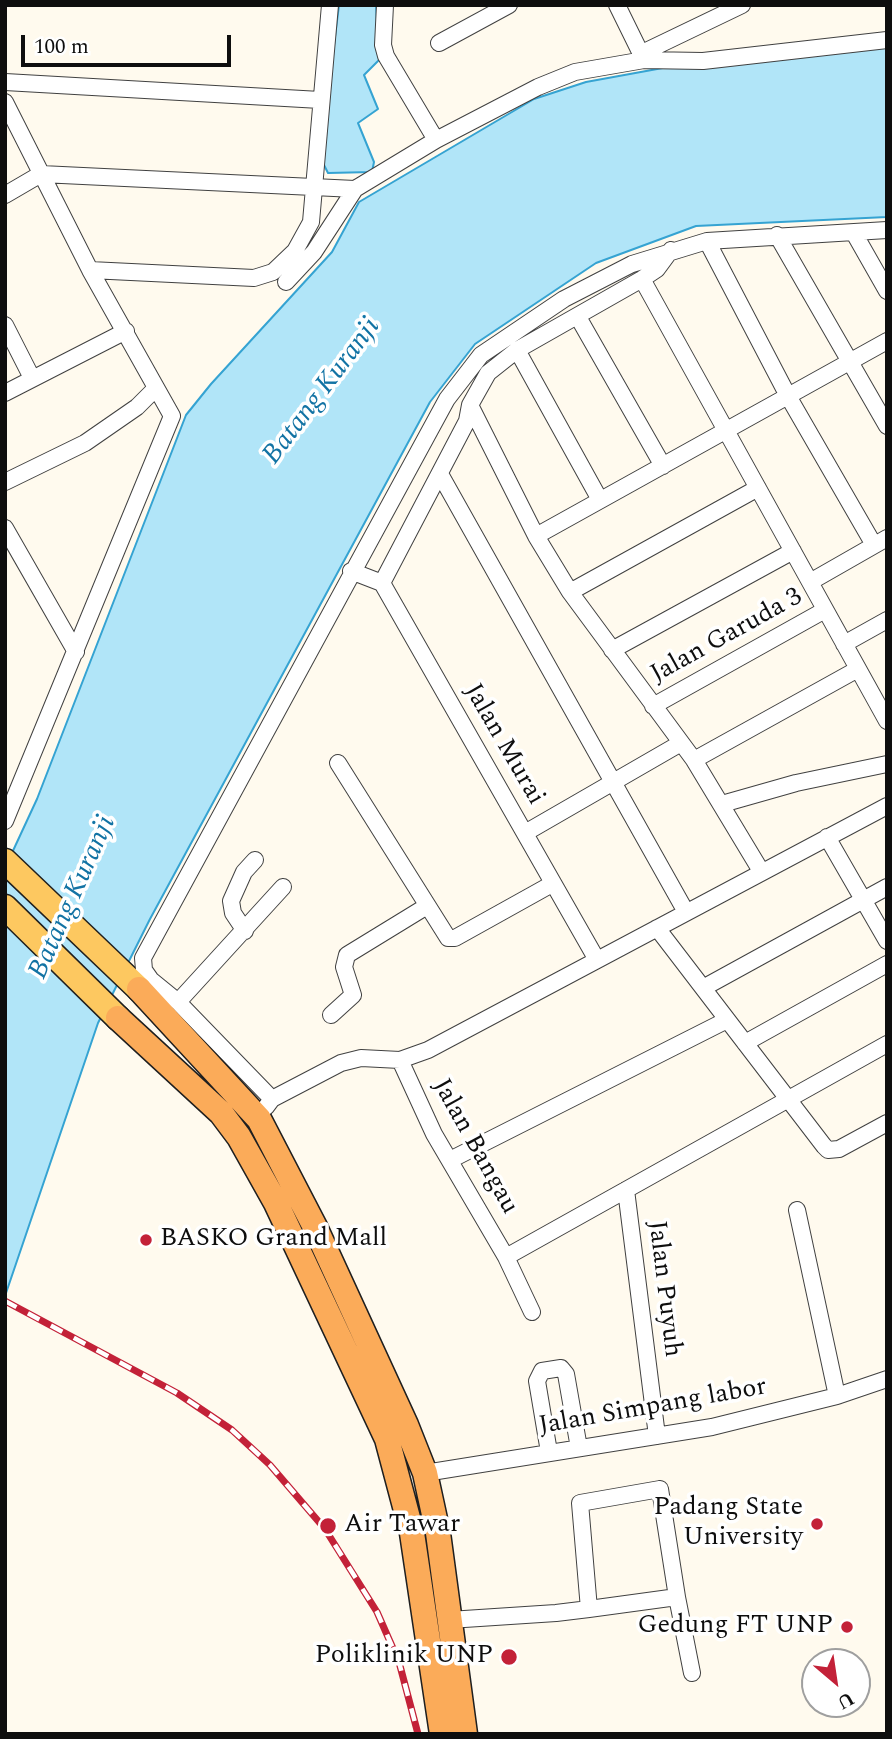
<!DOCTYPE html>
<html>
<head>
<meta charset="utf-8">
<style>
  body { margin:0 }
  #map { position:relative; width:892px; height:1739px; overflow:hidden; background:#fffaee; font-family:Spectral,serif }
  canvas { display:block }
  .frame { position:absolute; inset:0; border:7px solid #0e0e0e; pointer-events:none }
  .north { position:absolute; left:801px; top:1648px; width:70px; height:70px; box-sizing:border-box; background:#fff; border:2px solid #9f9f9f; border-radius:50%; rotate:151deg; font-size:19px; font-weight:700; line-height:28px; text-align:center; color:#0e0e0e }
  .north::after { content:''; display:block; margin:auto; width:24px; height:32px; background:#c32138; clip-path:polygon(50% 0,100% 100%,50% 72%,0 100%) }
  .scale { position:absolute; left:21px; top:35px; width:210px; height:32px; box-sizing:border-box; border:4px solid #0e0e0e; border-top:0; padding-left:9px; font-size:21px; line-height:24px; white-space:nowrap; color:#0e0e0e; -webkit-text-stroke:5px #fff; paint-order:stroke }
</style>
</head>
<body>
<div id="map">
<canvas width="892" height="1739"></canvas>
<div class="frame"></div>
<div class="north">U</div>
<div class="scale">100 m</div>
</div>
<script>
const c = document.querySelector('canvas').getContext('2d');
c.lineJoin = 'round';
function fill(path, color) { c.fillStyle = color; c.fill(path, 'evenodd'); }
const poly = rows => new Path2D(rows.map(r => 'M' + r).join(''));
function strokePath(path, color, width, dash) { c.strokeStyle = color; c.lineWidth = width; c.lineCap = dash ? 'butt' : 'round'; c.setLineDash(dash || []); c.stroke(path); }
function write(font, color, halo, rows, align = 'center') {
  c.font = font + ' Spectral,serif'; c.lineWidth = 7; c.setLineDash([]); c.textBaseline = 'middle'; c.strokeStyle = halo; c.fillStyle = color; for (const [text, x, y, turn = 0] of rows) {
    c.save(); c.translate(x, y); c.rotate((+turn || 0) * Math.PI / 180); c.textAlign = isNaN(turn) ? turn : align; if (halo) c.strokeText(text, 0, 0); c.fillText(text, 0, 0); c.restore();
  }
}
const water = poly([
  [339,5,376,5,379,60,364,75,378,109,358,123,374,162,372,172,328,173,320,157,339,5],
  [887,45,887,217,696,226,596,263,475,344,430,402,150,919,98,1023,5,1296,5,868,37,799,186,415,211,384,332,252,359,202,534,99,586,82,701,61,887,45]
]);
const minor = poly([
  [385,5,383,45,386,56,436,140],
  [617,5,644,60],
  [439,43,509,5],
  [640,54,742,5],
  [5,82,320,100],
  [5,102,90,270,172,416,5,821],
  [5,195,41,174,355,189,436,140,538,87,575,72,644,60,703,61,887,40],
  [854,233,887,291],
  [777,235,887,426],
  [707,241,788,396,874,545],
  [90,270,254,278,273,272,295,251,311,222,330,5],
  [642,279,887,721],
  [286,282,314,252,355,189],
  [578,317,663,466],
  [5,325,32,378],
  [517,350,600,500],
  [5,393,126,331],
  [470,405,536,536,570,592,694,760,761,871],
  [440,474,686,912],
  [5,482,85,443,137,407,155,389],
  [5,528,76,652],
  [536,536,887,341],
  [351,571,382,583,597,960],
  [810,582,887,538],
  [382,583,467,421,470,405,488,373,517,350,642,279,657,269,671,250],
  [570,592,758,488],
  [844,644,887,620],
  [612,650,793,551],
  [653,706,825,610],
  [694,760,858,669],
  [338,763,448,938,455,938,552,884],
  [722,804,796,783,887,764],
  [525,833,681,743],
  [827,837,887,941],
  [657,928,824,1146,828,1150,839,1149,887,1123],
  [245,931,233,913,231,901,244,872,255,860],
  [703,988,887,887],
  [178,1002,283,887],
  [331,1015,353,995,344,967,347,955,427,906],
  [745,1043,887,964],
  [400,1060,434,1134,506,1257,532,1312],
  [272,1099,178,1002,151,980,144,970,143,958,447,399,481,355,564,299,632,264,707,241,887,230],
  [266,1107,272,1099,341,1063,361,1058,400,1060,428,1050,887,806],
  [452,1159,727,1020],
  [626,1190,657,1436],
  [797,1210,837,1396],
  [506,1257,887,1044],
  [549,1452,537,1381,542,1371,561,1368,566,1374,579,1448],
  [425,1473,712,1427,837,1396,887,1379],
  [677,1597,692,1673],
  [449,1620,556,1613,589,1609,677,1597,660,1489,580,1503,589,1609]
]);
const primary = poly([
  [5,861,139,989],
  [5,907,118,1018]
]);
const trunk = poly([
  [139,989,259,1119,315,1227,406,1425,425,1473,438,1533,465,1734],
  [118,1018,221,1113,239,1137,276,1203,387,1439,412,1533,442,1734]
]);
const rail = poly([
  [5,1301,177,1393,232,1430,270,1465,325,1529,377,1612,399,1662,418,1734]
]);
const markers = [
  [146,1240,7,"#c32138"],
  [817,1524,7,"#c32138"],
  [328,1526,9,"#c32138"],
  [847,1627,7,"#c32138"],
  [509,1657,9,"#c32138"]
];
const streetNames = [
  ["Jalan Garuda 3",727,637,-29],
  ["Jalan Murai",503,745,60],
  ["Jalan Bangau",474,1147,61],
  ["Jalan Puyuh",663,1289,83],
  ["Jalan Simpang labor",653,1408,-10]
];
const poiNames = [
  ["BASKO Grand Mall",160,1240,"left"],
  ["Padang State",803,1509],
  ["University",803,1539],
  ["Air Tawar",344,1526,"left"],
  ["Gedung FT UNP",833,1627],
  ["Poliklinik UNP",493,1657]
];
const waterNames = [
  ["Batang Kuranji",323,392,-53],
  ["Batang Kuranji",74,898,-66]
];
fill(water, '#b1e5f8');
strokePath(water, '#35a3d2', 2);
strokePath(minor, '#414141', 18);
strokePath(primary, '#1f1f1f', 27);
strokePath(trunk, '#1f1f1f', 27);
strokePath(minor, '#fff', 16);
strokePath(primary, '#fdc860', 24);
strokePath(trunk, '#fbab59', 24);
strokePath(rail, '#c32138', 7);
strokePath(rail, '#fff', 4.5, [13]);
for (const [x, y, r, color] of markers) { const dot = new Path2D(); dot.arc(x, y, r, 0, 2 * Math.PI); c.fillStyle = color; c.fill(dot); strokePath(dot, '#fff', 2.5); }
write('26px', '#0e0e0e', '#fff', streetNames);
write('26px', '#0e0e0e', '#fff', poiNames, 'right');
write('italic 28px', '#1273a4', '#fff', waterNames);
</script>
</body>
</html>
